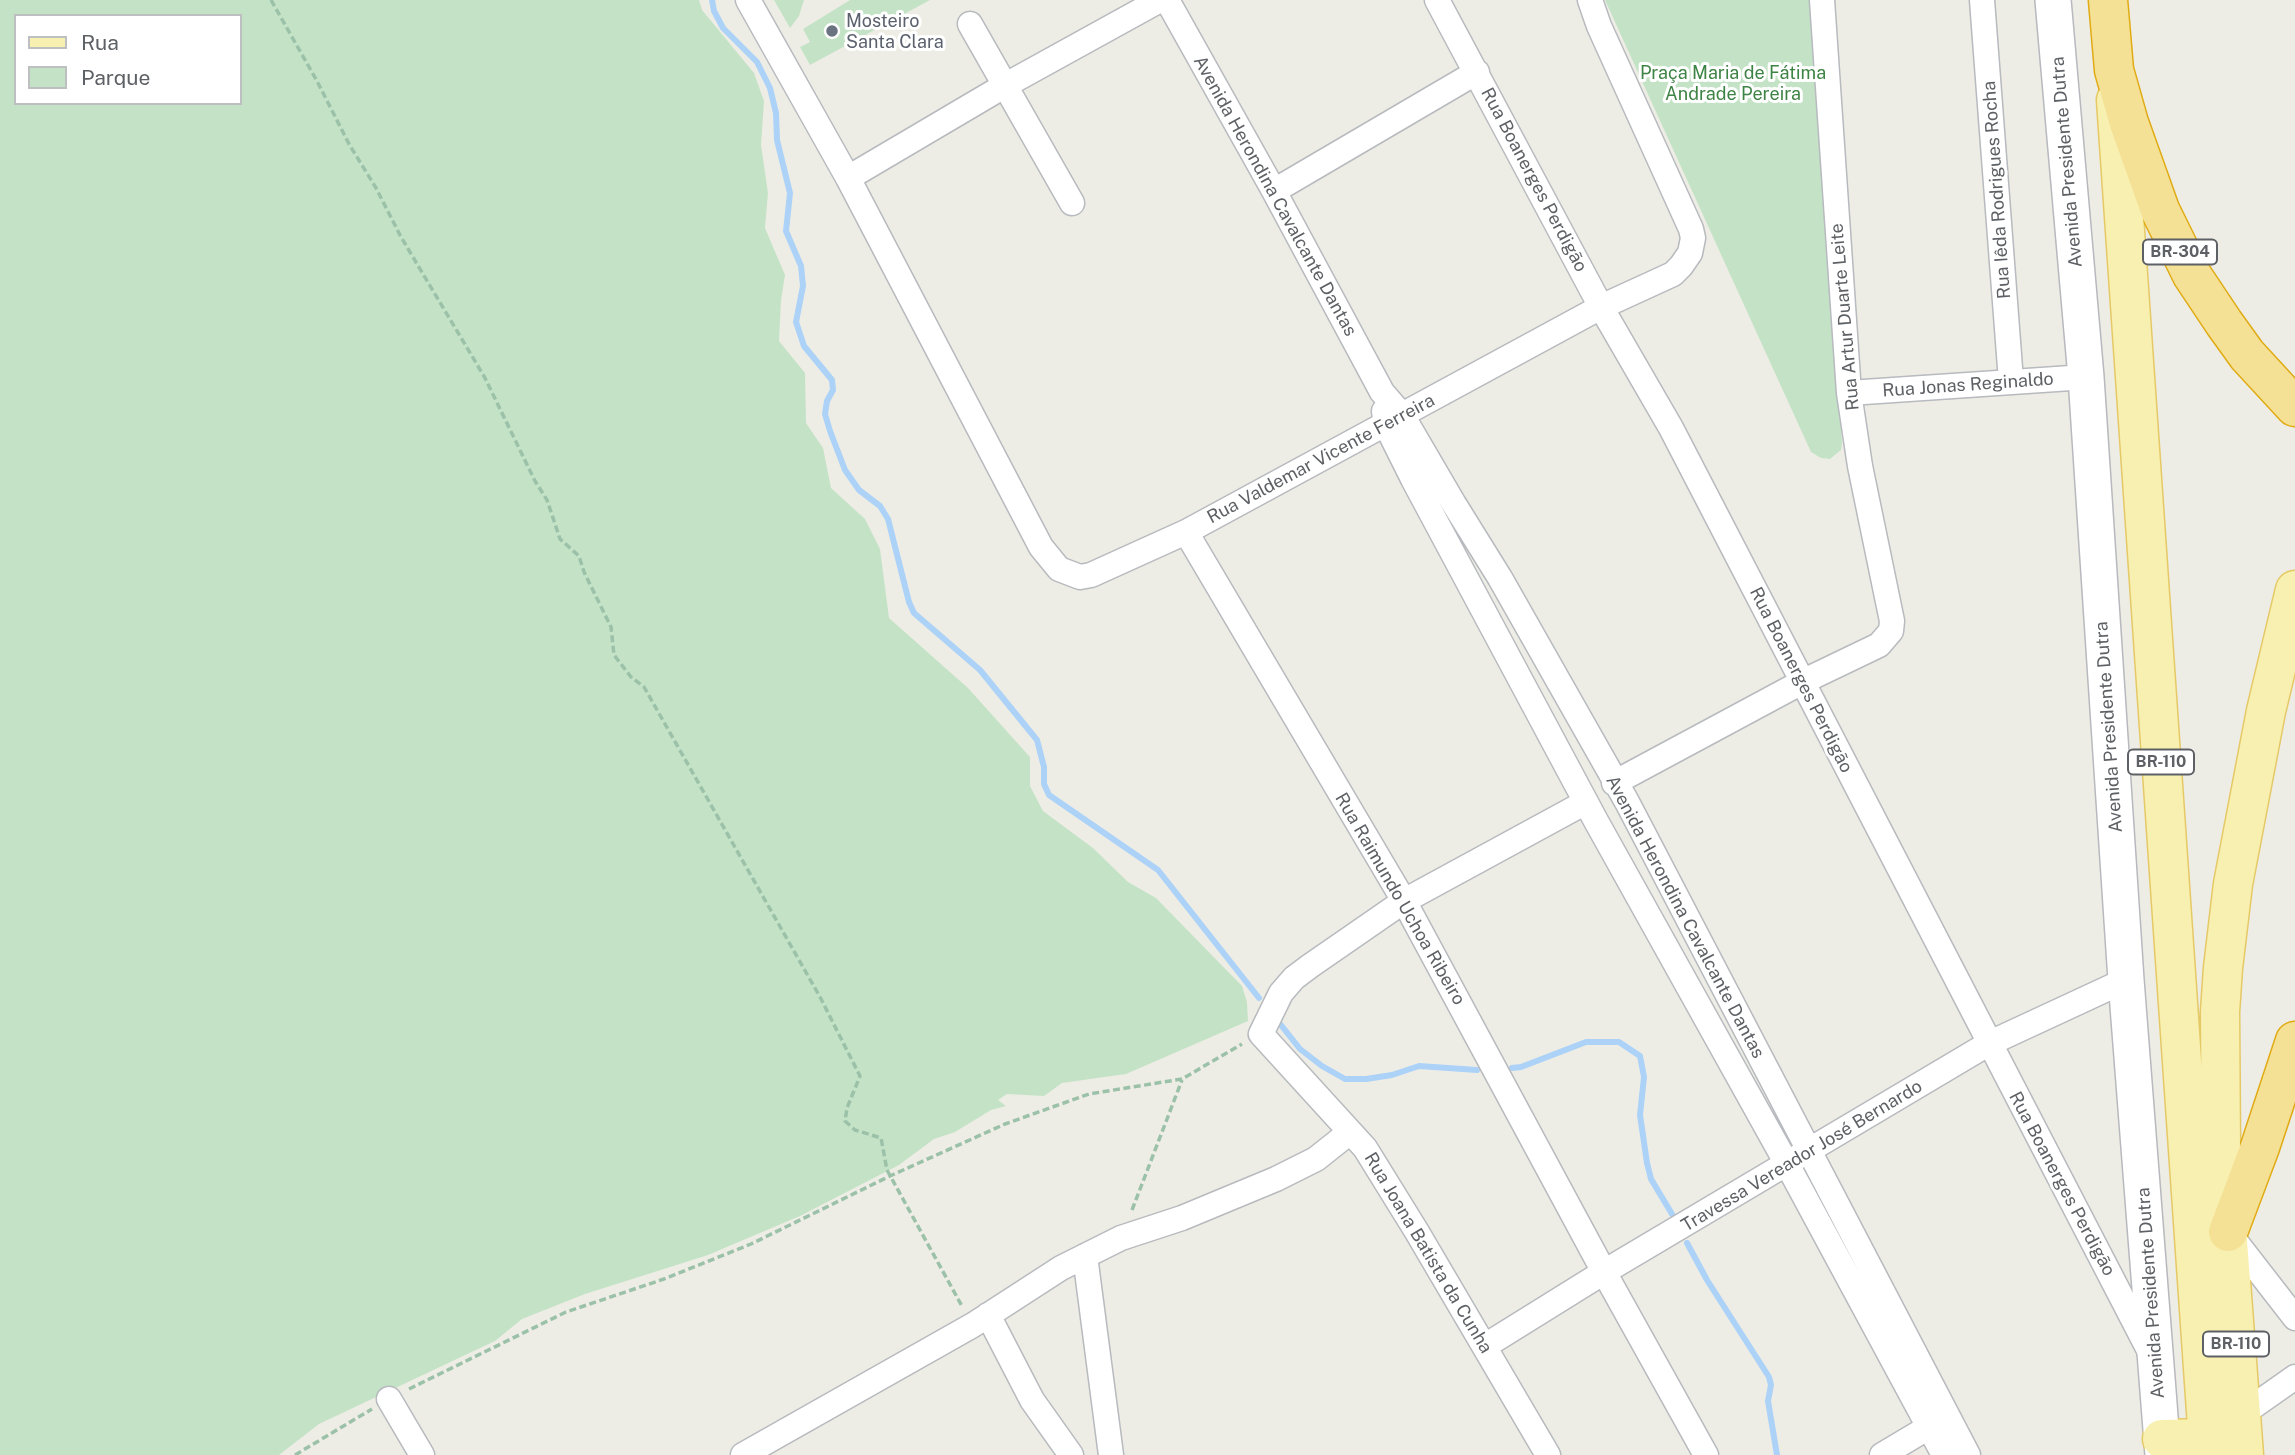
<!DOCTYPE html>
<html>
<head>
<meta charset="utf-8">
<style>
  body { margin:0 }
  #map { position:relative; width:2295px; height:1455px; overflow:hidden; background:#eeede5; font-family:"Public Sans",sans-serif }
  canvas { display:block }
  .legend { position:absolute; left:14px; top:14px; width:228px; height:91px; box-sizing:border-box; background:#fff; border:2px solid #bebfc1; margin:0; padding:9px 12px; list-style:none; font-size:21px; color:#5d6064 }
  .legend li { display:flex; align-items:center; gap:14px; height:35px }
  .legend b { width:35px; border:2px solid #bebfc1 }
</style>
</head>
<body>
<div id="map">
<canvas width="2295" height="1455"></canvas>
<ul class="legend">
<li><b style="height:9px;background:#f8f0b0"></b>Rua</li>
<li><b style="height:19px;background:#c4e3c6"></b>Parque</li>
</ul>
</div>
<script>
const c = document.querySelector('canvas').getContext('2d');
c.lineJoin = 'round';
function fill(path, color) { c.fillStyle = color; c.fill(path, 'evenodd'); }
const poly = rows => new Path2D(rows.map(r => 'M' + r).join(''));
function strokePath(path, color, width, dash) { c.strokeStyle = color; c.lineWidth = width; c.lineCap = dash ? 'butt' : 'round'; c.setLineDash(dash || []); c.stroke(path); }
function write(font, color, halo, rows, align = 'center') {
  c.font = font + ' "Public Sans",sans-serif'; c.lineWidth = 6; c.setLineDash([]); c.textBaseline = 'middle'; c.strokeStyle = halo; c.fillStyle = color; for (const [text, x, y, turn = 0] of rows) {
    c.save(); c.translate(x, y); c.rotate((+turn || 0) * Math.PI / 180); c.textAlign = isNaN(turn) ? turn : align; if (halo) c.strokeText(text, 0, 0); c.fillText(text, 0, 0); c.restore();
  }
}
const green = poly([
  [0,0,699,0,702,10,754,73,764,101,761,145,768,193,765,228,785,275,781,300,779,341,805,373,806,423,823,448,831,488,865,519,880,549,889,618,968,688,1030,757,1030,786,1043,811,1093,848,1128,882,1156,898,1242,986,1247,1002,1248,1021,1126,1074,1062,1083,1044,1096,1007,1094,998,1100,1006,1106,991,1110,955,1132,934,1139,899,1165,800,1216,708,1255,585,1294,522,1319,495,1341,319,1424,279,1455,0,1455],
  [16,16,240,16,240,103,16,103],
  [774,0,804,0,799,16,790,28],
  [850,0,930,0,810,65,800,47,810,42,803,29],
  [1605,0,1809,0,1831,269,1842,443,1841,450,1830,459,1821,458,1811,452]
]);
const stream = poly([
  [712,0,714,11,723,28,757,62,770,88,776,113,777,140,790,193,786,231,801,266,803,286,796,322,804,346,832,380,833,390,827,401,825,414,830,431,845,470,859,490,880,506,888,519,909,602,914,613,980,670,1037,740,1044,767,1044,784,1049,795,1158,870,1259,998],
  [1281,1025,1300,1049,1322,1066,1345,1079,1366,1079,1392,1075,1419,1066,1477,1070],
  [1512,1068,1521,1067,1586,1042,1619,1042,1640,1056,1644,1077,1640,1115,1647,1163,1651,1179,1672,1214],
  [1687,1243,1707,1280,1769,1377,1771,1385,1768,1401,1777,1455]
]);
const path = poly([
  [271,0,317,81,349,144,376,188,401,237,485,378,535,481,547,500,560,539,579,556,584,572,611,627,614,655,631,677,644,687,820,997,860,1076,847,1108,845,1121,855,1130,881,1138,887,1170,963,1308],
  [1132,1210,1182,1080],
  [409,1389,566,1312,664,1279,751,1244,890,1176,1005,1124,1089,1094,1182,1079,1242,1044],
  [295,1455,372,1409]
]);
const street = poly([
  [748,0,848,178,1041,547,1059,569,1080,577,1091,575,1186,532,1601,307,1673,274,1681,266,1690,253,1693,238,1691,229,1599,26,1590,0],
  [1167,0,1274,191,1382,392,1402,415,1454,504,1500,578,1627,802,1968,1455],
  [1437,0,1601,307,1671,428,2150,1352],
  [1982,0,2011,381],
  [970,24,1072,203],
  [848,178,1004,86,1160,0],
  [1274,191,1477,72],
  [1849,393,2086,377],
  [1384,411,1386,425,1413,479,1596,821,1787,1164,1944,1455],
  [1186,532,1404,901,1604,1272,1706,1455],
  [1614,783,1802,682,1879,645,1891,631,1892,621,1860,466,1849,393,1822,0],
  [2229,1233,2295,1318],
  [1085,1256,1111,1455],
  [988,1315,1032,1400,1071,1455],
  [1485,1346,1604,1272,1988,1044,2126,980],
  [389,1399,422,1455],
  [2241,1415,2295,1377],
  [743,1455,973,1325,1061,1268,1121,1238,1182,1218,1276,1179,1316,1159,1350,1132],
  [1548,1455,1417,1232,1365,1148,1261,1034,1281,993,1294,978,1310,966,1404,901,1586,802],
  [1882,1455,1929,1427]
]);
const secondary = poly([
  [2053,0,2086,377,2126,980,2163,1455]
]);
const primary = poly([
  [2116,100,2209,1455],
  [2162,1439,2208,1438],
  [2244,1455,2221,1148,2220,1012,2223,968,2233,884,2266,711,2295,590]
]);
const highway = poly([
  [2108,0,2114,70,2129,123,2160,210,2192,275,2224,323,2247,355,2295,407],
  [2228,1232,2260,1147,2295,1041]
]);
const markers = [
  [832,31,7,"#6b7280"]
];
const shields = [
  [2180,252,74],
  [2161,762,66],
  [2236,1344,66]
];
const shieldNames = [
  ["BR-304",2180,252],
  ["BR-110",2161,762],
  ["BR-110",2236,1344]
];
const worshipNames = [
  ["Mosteiro",846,21],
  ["Santa Clara",846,42]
];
const parkNames = [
  ["Praça Maria de Fátima",1733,73],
  ["Andrade Pereira",1733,94]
];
const streetNames = [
  ["Avenida Presidente Dutra",2067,162,-95],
  ["Rua Boanerges Perdigão",1534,180,62],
  ["Rua Iêda Rodrigues Rocha",1997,190,-94],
  ["Avenida Herondina Cavalcante Dantas",1275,196,61],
  ["Rua Artur Duarte Leite",1845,317,-95],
  ["Rua Jonas Reginaldo",1968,385,-4],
  ["Rua Valdemar Vicente Ferreira",1321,459,-28],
  ["Rua Boanerges Perdigão",1801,680,63],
  ["Avenida Presidente Dutra",2109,727,-94],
  ["Rua Raimundo Uchoa Ribeiro",1400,899,60],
  ["Avenida Herondina Cavalcante Dantas",1685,917,62],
  ["Travessa Vereador José Bernardo",1802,1156,-31],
  ["Rua Boanerges Perdigão",2062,1184,62],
  ["Rua Joana Batista da Cunha",1428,1253,59],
  ["Avenida Presidente Dutra",2151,1293,-94]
];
fill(green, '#c4e3c6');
strokePath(stream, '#acd2f8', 6);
strokePath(street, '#b7babe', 27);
strokePath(secondary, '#b7b9be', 38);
strokePath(primary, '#e5c967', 41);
strokePath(highway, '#e0ab14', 41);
strokePath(path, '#9cc1a9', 3.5, [7, 3.5]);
strokePath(street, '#fff', 24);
strokePath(secondary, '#fff', 35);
strokePath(primary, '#f8f0b0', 38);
strokePath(highway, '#f4e196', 38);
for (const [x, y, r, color] of markers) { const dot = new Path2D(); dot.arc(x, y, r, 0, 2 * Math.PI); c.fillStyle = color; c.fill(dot); strokePath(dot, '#fff', 2.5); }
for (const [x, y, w] of shields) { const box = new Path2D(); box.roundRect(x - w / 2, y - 12.5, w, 25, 5); c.fillStyle = '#fff'; c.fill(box); strokePath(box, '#5d6064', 2); }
write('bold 16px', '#5d6064', null, shieldNames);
write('18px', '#5b616d', '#fff', worshipNames, 'left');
write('18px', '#3d8344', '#fff', parkNames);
write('18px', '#5d6064', '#fff', streetNames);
</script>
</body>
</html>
